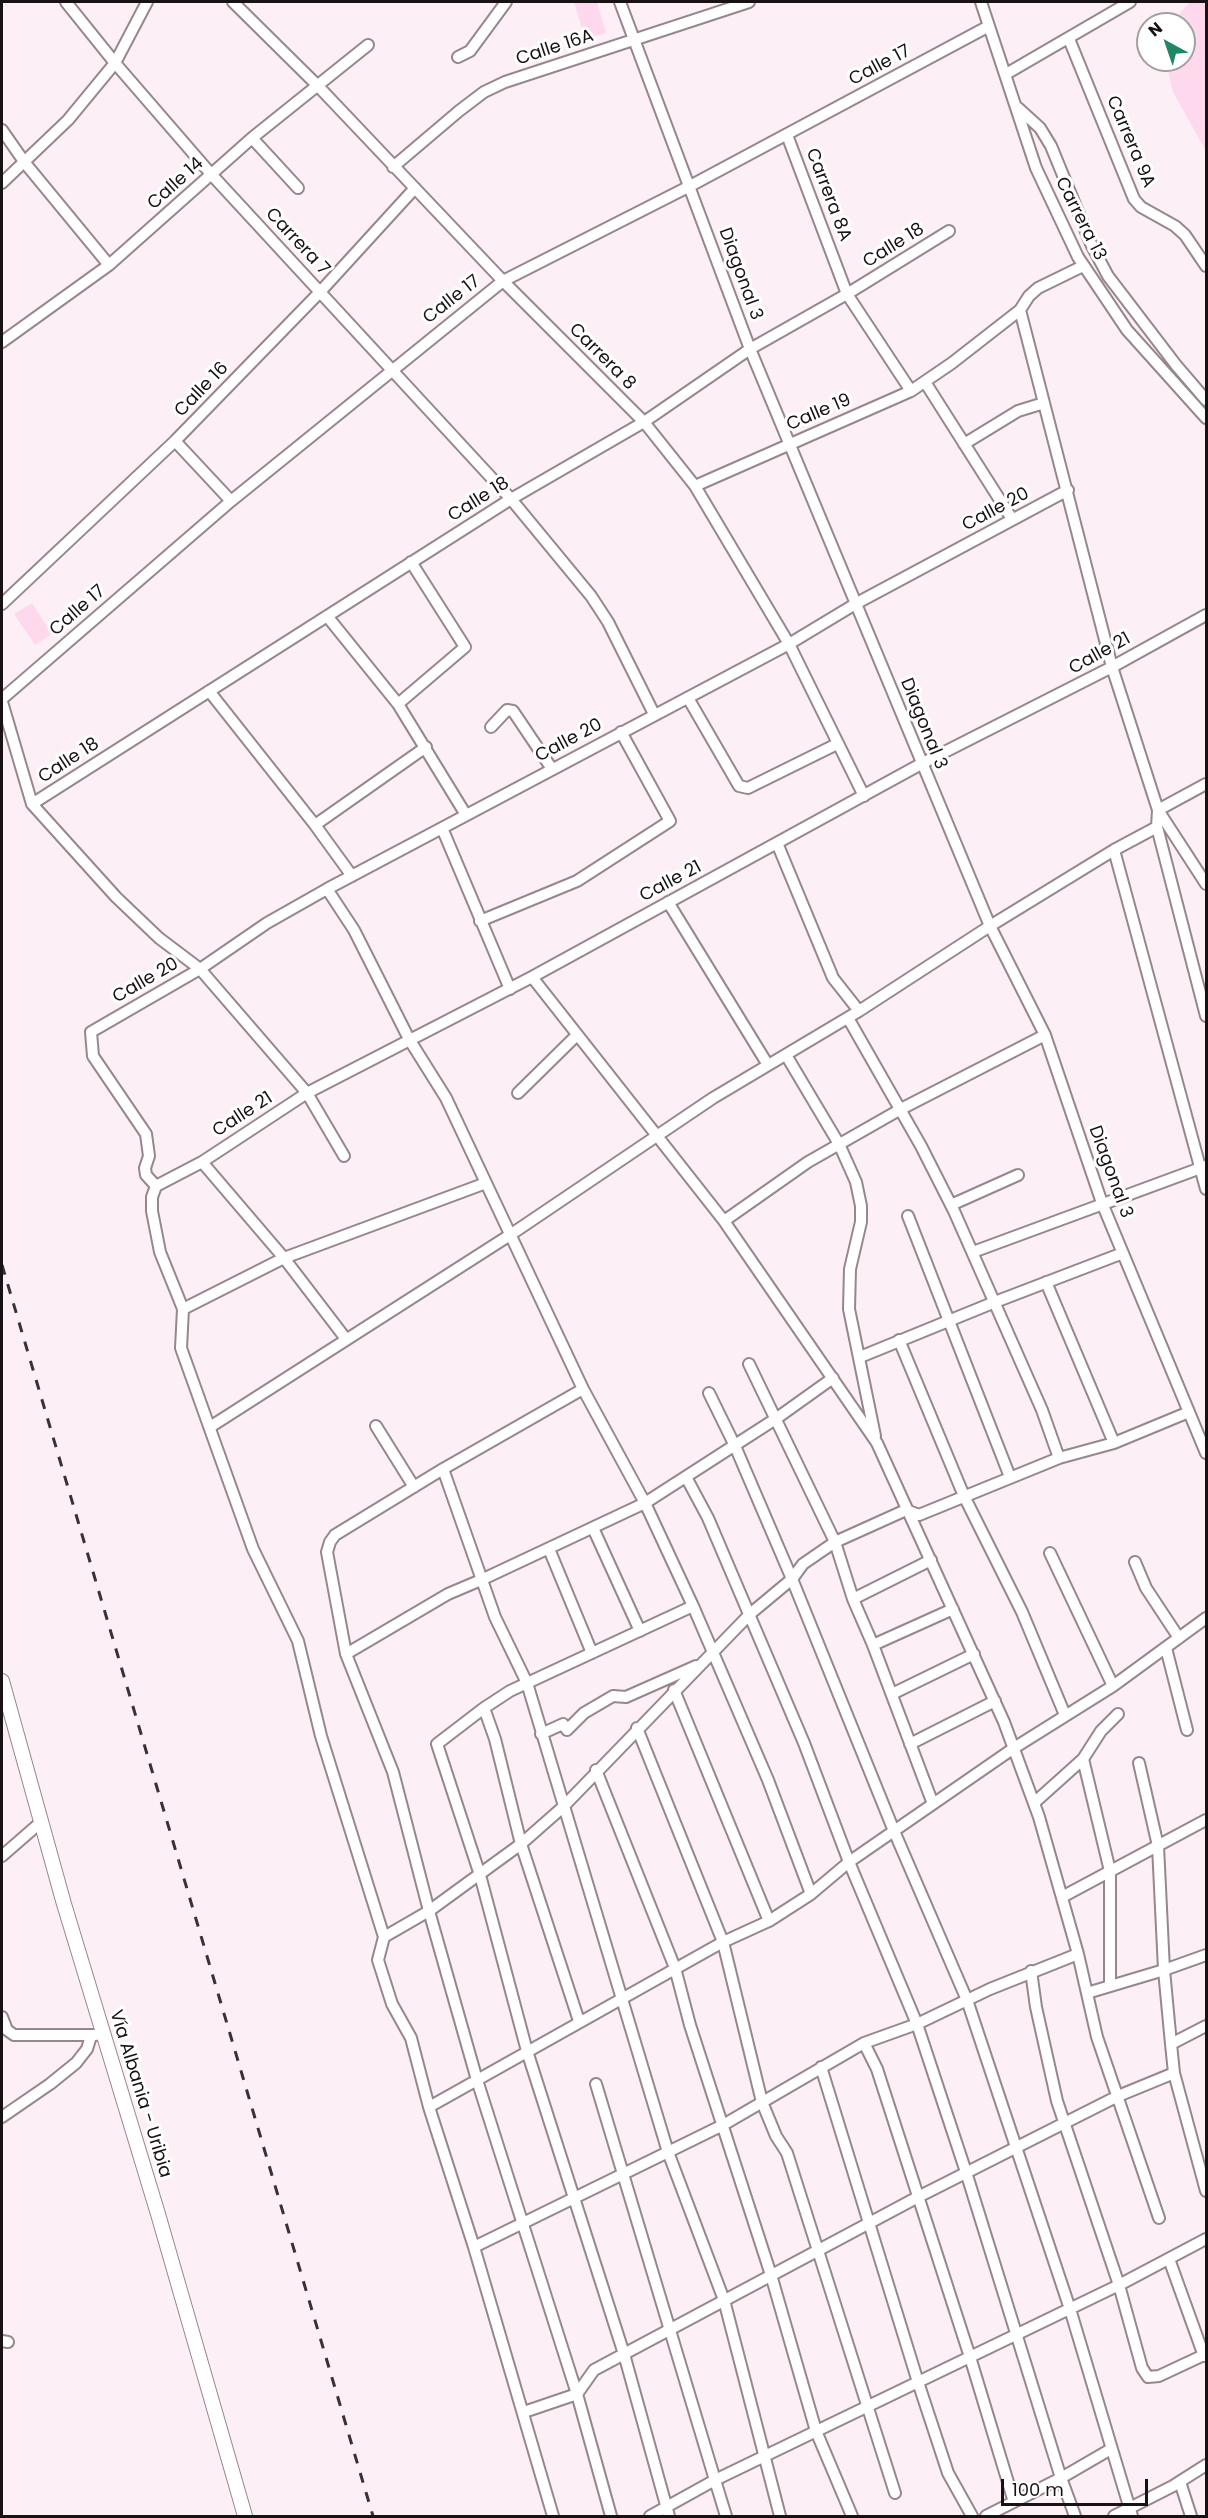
<!DOCTYPE html>
<html>
<head>
<meta charset="utf-8">
<style>
  body { margin:0 }
  #map { position:relative; width:1208px; height:2518px; overflow:hidden; background:#fdeff6; font-family:Poppins,sans-serif }
  canvas { display:block }
  .frame { position:absolute; inset:0; border:3px solid #181215; pointer-events:none }
  .north { position:absolute; left:1136px; top:12px; width:60px; height:60px; box-sizing:border-box; background:#fff; border:2px solid #a3a0a1; border-radius:50%; rotate:320deg; font-size:16px; font-weight:700; line-height:24px; text-align:center; color:#181215 }
  .north::after { content:''; display:block; margin:auto; width:21px; height:27px; background:#208763; clip-path:polygon(50% 0,100% 100%,50% 72%,0 100%) }
  .scale { position:absolute; left:1001px; top:2479px; width:147px; height:27px; box-sizing:border-box; border:3px solid #181215; border-top:0; padding-left:8px; font-size:18px; line-height:21px; white-space:nowrap; color:#181215; -webkit-text-stroke:4px #fff; paint-order:stroke }
</style>
</head>
<body>
<div id="map">
<canvas width="1208" height="2518"></canvas>
<div class="frame"></div>
<div class="north">N</div>
<div class="scale">100 m</div>
</div>
<script>
const c = document.querySelector('canvas').getContext('2d');
c.lineJoin = 'round';
function fill(path, color) { c.fillStyle = color; c.fill(path, 'evenodd'); }
const poly = rows => new Path2D(rows.map(r => 'M' + r).join(''));
function strokePath(path, color, width, dash) { c.strokeStyle = color; c.lineWidth = width; c.lineCap = dash ? 'butt' : 'round'; c.setLineDash(dash || []); c.stroke(path); }
function write(font, color, halo, rows, align = 'center') {
  c.font = font + ' Poppins,sans-serif'; c.lineWidth = 6; c.setLineDash([]); c.textBaseline = 'middle'; c.strokeStyle = halo; c.fillStyle = color; for (const [text, x, y, turn = 0] of rows) {
    c.save(); c.translate(x, y); c.rotate((+turn || 0) * Math.PI / 180); c.textAlign = isNaN(turn) ? turn : align; if (halo) c.strokeText(text, 0, 0); c.fillText(text, 0, 0); c.restore();
  }
}
const green = poly([
  [574,2,597,2,606,33,585,39],
  [1190,2,1206,2,1206,151,1173,92,1167,67,1168,60,1184,60,1184,24,1175,24,1181,12],
  [32,603,52,634,35,645,14,614]
]);
const minor = poly([
  [66,2,115,63,211,174,511,499,591,596,608,622,654,714],
  [233,2,317,85,503,281,644,422,695,486,789,644,864,796],
  [620,2,750,349,990,926,1045,1035,1102,1203,1206,1453],
  [981,2,1036,168,1078,257,1127,330,1206,418],
  [1069,39,1134,199,1141,207,1175,226,1185,235,1206,266],
  [458,57,470,51,506,2],
  [1006,74,1130,2],
  [1018,108,1040,128,1051,146,1092,246,1108,276,1176,365,1206,400],
  [2,130,25,163,109,265],
  [787,135,847,294,911,391],
  [252,138,298,188],
  [393,167,459,111,484,92,505,82,749,2],
  [2,183,68,120,115,63,147,2],
  [1020,310,1112,667,1158,810,1206,884],
  [2,342,109,265,252,138,368,45],
  [925,382,1012,519],
  [175,441,231,501],
  [964,444,1018,411,1044,403],
  [695,486,911,391,952,363,1020,310,1029,296,1038,288,1083,266],
  [2,604,175,441,320,292,415,188],
  [327,616,398,704,466,815],
  [209,691,315,825,352,876],
  [688,698,739,786,748,788,837,744],
  [2,699,231,501,503,281,690,186,989,26],
  [2,702,32,804,116,897,159,938,200,969,307,1093,344,1156],
  [398,704,465,647,411,562],
  [491,727,507,710,513,711,552,769],
  [32,804,511,499,644,422,750,349,847,294,949,231],
  [315,825,426,747],
  [1157,827,1206,1016],
  [442,828,510,989],
  [777,843,833,978,859,1011],
  [1114,850,1206,1189],
  [327,889,354,930,409,1039,446,1098,583,1389,645,1503,693,1606,768,1780,811,1894],
  [668,902,768,1065],
  [480,921,577,881,670,821,621,732],
  [532,977,724,1221,877,1443,1004,1722,1039,1817,1078,1954,1097,2037,1159,2218],
  [848,1018,921,1146,954,1211,1042,1410,1059,1458],
  [786,1055,839,1144,856,1182,861,1206,861,1222,850,1269,849,1309,875,1436],
  [518,1093,577,1035],
  [202,1162,284,1258,346,1339],
  [156,1186,152,1197,152,1211,160,1252,183,1309,181,1348,253,1549,298,1641,321,1736,384,1937,378,1960,392,2004,411,2038,429,2107,474,2247,553,2516],
  [156,1186,146,1175,145,1168,149,1156,146,1134,93,1056,91,1032,200,969,267,923,327,889,789,644,857,603,1068,490],
  [156,1186,202,1162,307,1093,532,977,921,764,1112,667,1206,615],
  [951,1205,1018,1175],
  [908,1216,1010,1477],
  [724,1221,808,1162,901,1109,1045,1035],
  [973,1252,1206,1166],
  [1046,1282,1114,1443],
  [183,1309,284,1258,486,1183],
  [899,1340,964,1496,1022,1612,1065,1715],
  [860,1357,995,1302,1123,1253],
  [749,1364,835,1542,853,1599,873,1645,933,1804],
  [709,1393,735,1446,792,1579,894,1831,967,2000,1070,2309,1132,2516],
  [376,1426,414,1487],
  [210,1427,510,1235,713,1098,859,1011,990,926,1114,850,1157,827,1158,810,1206,784],
  [443,1469,335,1535,330,1542,327,1552,346,1654,393,1772,429,1911,477,2080,577,2394,611,2516],
  [686,1477,708,1518,804,1743,849,1862,917,2024,966,2172,1061,2478,1075,2516],
  [593,1528,640,1631],
  [549,1549,592,1653],
  [1050,1553,1113,1686],
  [1135,1562,1146,1588,1179,1638],
  [853,1599,931,1560],
  [873,1645,953,1609],
  [1166,1648,1187,1730],
  [346,1654,448,1594,481,1580,645,1503,777,1418,833,1378],
  [674,1690,769,1921],
  [892,1694,974,1654],
  [484,1708,437,1744,480,1875,527,2051,624,2354,669,2516],
  [637,1728,723,1942,762,2102,776,2136,787,2153,895,2493],
  [541,1734,563,1724,567,1730,584,1713,613,1696,626,1697,696,1666],
  [910,1744,995,1701],
  [1083,1759,1110,1871,1110,1986],
  [1139,1763,1158,1846,1164,1970,1171,2044],
  [596,1770,675,1968,690,2025,771,2275,816,2431,852,2516],
  [1034,1803,1083,1759,1101,1731,1118,1714],
  [2,1856,41,1822],
  [1062,1897,1206,1820],
  [384,1937,429,1911,521,1844,563,1807,750,1614,792,1579,803,1564,835,1542,906,1510,919,1515,1059,1458,1114,1443,1189,1412],
  [1031,1971,1036,2007,1057,2101,1119,2285,1142,2368,1148,2377,1159,2376,1206,2354],
  [1087,1993,1164,1970,1206,1955],
  [2,2017,7,2030,14,2035,96,2035],
  [579,2021,521,1844,495,1739,484,1708,510,1691,693,1606],
  [864,2043,877,2069,970,2357,1014,2502],
  [821,2067,918,2382,948,2473,972,2516],
  [1174,2073,1206,2191],
  [596,2084,715,2480,650,2516],
  [429,2107,723,1942,769,1921,811,1894,849,1862,1014,1748,1113,1686,1206,1618],
  [2,2117,50,2084,76,2063,87,2049,91,2036],
  [474,2247,668,2152,527,1683,495,1617,443,1469,583,1389],
  [1169,2259,1204,2356],
  [2,2341,8,2342],
  [524,2412,577,2394,594,2370,918,2197,1118,2096,1174,2073,1171,2044,1206,2026],
  [1180,2482,1191,2516],
  [726,2516,715,2480,1119,2285,1206,2239],
  [780,2516,724,2300,668,2152,723,2125,864,2043,917,2024,990,1989,1078,1954],
  [986,2516,1061,2478,1111,2449],
  [1114,2516,1173,2486,1206,2465]
]);
const major = poly([
  [2,1681,64,1904,158,2214,245,2516]
]);
const rail = poly([
  [2,1265,373,2516]
]);
const streetNames = [
  ["Calle 16A",555,48,-18],
  ["Calle 17",880,66,-28],
  ["Carrera 9A",1130,142,67],
  ["Calle 14",176,184,-42],
  ["Carrera 8A",828,195,69],
  ["Carrera 13",1080,219,63],
  ["Carrera 7",297,242,47],
  ["Calle 18",894,246,-32],
  ["Diagonal 3",740,274,70],
  ["Calle 17",452,300,-38],
  ["Carrera 8",602,357,45],
  ["Calle 16",202,390,-46],
  ["Calle 19",819,413,-23],
  ["Calle 18",479,500,-32],
  ["Calle 20",996,510,-28],
  ["Calle 17",78,611,-41],
  ["Calle 21",1100,654,-29],
  ["Diagonal 3",923,724,68],
  ["Calle 20",569,741,-28],
  ["Calle 18",69,761,-33],
  ["Calle 21",671,882,-28],
  ["Calle 20",146,981,-30],
  ["Calle 21",243,1115,-33],
  ["Diagonal 3",1110,1172,70],
  ["Vía Albania - Uribia",140,2094,73]
];
fill(green, '#fed9ed');
strokePath(minor, '#96878f', 14);
strokePath(major, '#96878f', 16);
strokePath(minor, '#fff', 10);
strokePath(major, '#fff', 14);
strokePath(rail, '#383135', 3, [10, 10]);
write('18px', '#181215', '#fff', streetNames);
</script>
</body>
</html>
